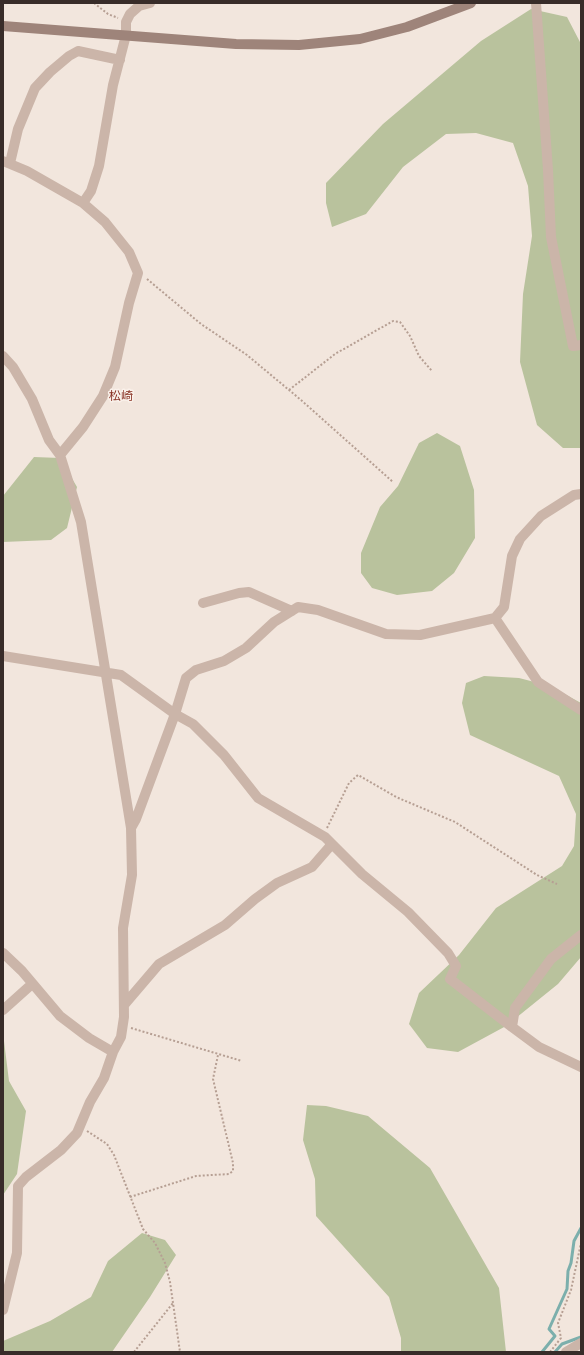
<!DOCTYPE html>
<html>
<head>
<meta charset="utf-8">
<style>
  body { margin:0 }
  #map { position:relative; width:584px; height:1355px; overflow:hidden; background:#f2e6dd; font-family:Ubuntu,sans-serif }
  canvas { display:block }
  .frame { position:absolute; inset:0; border:4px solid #382c29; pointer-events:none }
</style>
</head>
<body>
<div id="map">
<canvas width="584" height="1355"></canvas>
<div class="frame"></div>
</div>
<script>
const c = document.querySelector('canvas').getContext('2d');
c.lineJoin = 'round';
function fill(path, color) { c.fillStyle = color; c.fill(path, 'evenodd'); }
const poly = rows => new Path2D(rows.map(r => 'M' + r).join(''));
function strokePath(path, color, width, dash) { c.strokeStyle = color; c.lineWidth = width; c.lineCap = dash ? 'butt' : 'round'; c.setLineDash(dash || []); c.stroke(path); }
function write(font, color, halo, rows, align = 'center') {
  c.font = font + ' Ubuntu,"Noto Sans JP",sans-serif'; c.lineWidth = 3; c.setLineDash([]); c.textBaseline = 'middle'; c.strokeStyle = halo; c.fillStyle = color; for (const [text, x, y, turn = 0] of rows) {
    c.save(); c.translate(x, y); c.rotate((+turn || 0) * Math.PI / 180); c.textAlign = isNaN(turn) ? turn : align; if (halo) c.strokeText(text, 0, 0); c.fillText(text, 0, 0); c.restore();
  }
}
const green = poly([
  [531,9,567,17,581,44,581,448,563,448,537,425,520,362,523,294,532,236,528,186,513,143,476,133,446,134,403,167,366,214,332,227,326,203,326,183,383,124,481,41],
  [437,433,460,446,474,490,475,538,454,573,432,591,397,595,372,588,361,573,361,553,380,507,398,486,419,443],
  [34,457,60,458,77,487,67,528,51,540,3,542,3,496],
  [484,676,519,678,550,686,581,703,581,957,558,984,506,1026,458,1052,427,1048,409,1024,419,993,459,955,496,908,562,866,574,846,576,814,559,776,470,735,462,703,466,683],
  [3,1033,9,1081,26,1111,17,1174,3,1195],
  [307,1105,326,1106,368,1116,430,1168,499,1288,506,1352,401,1352,401,1338,389,1297,316,1216,315,1179,303,1140],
  [142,1233,165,1240,176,1255,150,1297,112,1352,3,1352,3,1341,50,1321,91,1297,108,1261]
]);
const stream = poly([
  [542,1352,555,1336,549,1329,567,1289,568,1271,571,1263,574,1241,581,1228],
  [555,1352,562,1344,581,1337]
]);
const path = poly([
  [94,3,108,14,118,18],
  [147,279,201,324,247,355,301,400,393,482],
  [289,390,335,354,393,321,400,322,410,336,419,356,432,371],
  [327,828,349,783,358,775,396,797,455,822,537,875,557,884],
  [131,1028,242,1061],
  [87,1131,107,1144,114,1155,143,1229,155,1243,165,1263,170,1282,180,1352],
  [130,1197,196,1176,229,1174,233,1171,233,1163,213,1079,218,1055],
  [134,1352,173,1303],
  [550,1352,561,1338,558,1323,571,1290,581,1243]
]);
const street = poly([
  [536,3,548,170,551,237,573,346,581,345],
  [3,161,27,171,83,203],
  [10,163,18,129,35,88,50,72,69,56,78,51,120,60],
  [3,356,13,367,32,399,49,440,60,455],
  [203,603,239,593,249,592,292,611],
  [495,618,538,682,581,710],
  [3,656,121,675,175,714,186,678,196,670,224,661,246,648,274,622,298,607,318,610,386,634,420,635,495,618,504,607,512,556,520,539,541,516,574,495,581,494],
  [131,828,136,819,175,714,193,724,224,755,258,798,325,837,362,874,408,912,448,953,456,966,450,979,512,1027],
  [581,935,551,959,515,1008,512,1027,539,1047,581,1067],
  [3,953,22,971,60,1016,89,1038,113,1052],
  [124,1005,159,964,225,925,255,899,277,883,312,867,332,844],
  [3,1010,32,984],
  [3,1310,17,1253,18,1186,26,1177,61,1150,77,1133,90,1102,104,1078,113,1052,121,1037,124,1017,123,928,132,875,131,828,81,522,60,455,83,427,103,396,115,367,129,303,138,273,129,252,105,222,83,203,91,191,99,166,113,85,126,35,126,22,130,14,139,6,150,3],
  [566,1352,581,1343]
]);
const secondary = poly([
  [3,26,236,44,299,45,360,39,407,27,471,3]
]);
const quarterNames = [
  ["松崎",121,396]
];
fill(green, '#b9c29d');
strokePath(stream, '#7cafac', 3);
strokePath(path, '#b69f93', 2, [2, 2]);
strokePath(street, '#cbb5a9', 10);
strokePath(secondary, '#9e847a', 10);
write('12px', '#873022', '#faf1ea', quarterNames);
</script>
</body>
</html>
